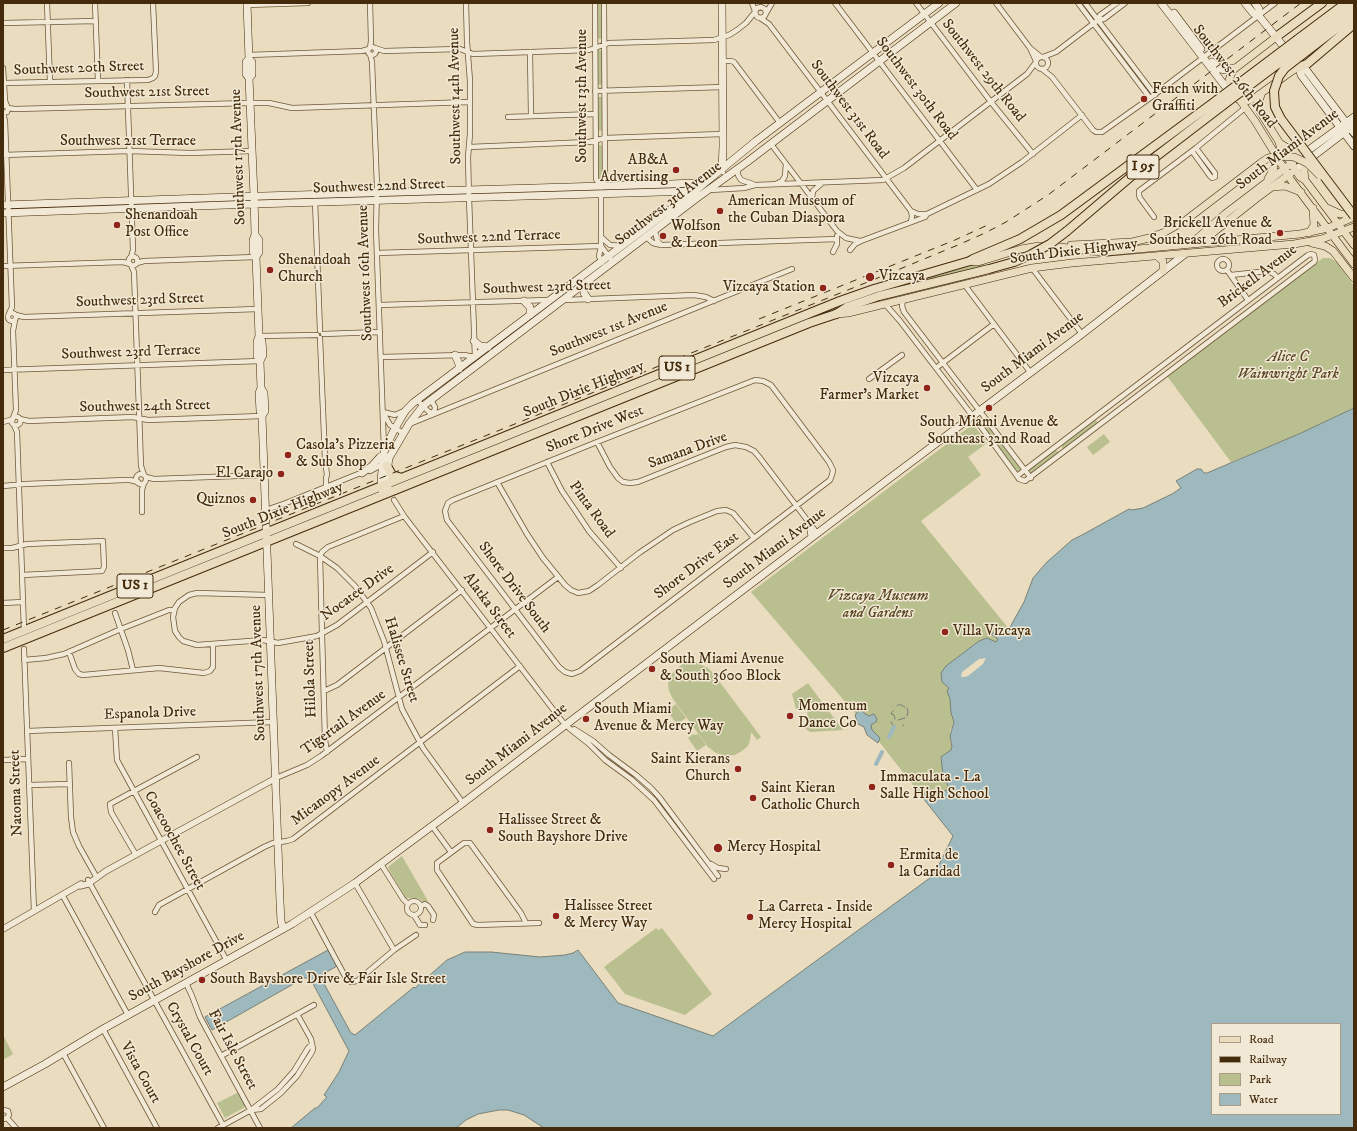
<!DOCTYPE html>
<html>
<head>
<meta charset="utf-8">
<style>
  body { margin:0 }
  #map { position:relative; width:1357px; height:1131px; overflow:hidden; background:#eadcbf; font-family:"IM FELL DW Pica",serif }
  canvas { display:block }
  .frame { position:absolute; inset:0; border:4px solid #442b0b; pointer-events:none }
  .legend { position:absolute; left:1211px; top:1023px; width:130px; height:92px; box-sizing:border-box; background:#f1e8d5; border:1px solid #ac9c84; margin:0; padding:5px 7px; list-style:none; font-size:12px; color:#442b0b }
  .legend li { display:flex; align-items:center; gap:8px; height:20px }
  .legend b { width:20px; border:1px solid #ac9c84 }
</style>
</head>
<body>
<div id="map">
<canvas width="1357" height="1131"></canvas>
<div class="frame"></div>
<ul class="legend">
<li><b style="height:5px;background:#eadcbf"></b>Road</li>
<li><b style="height:5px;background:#442b0b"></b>Railway</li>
<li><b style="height:11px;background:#babf90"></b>Park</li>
<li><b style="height:11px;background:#9db9bd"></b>Water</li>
</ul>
</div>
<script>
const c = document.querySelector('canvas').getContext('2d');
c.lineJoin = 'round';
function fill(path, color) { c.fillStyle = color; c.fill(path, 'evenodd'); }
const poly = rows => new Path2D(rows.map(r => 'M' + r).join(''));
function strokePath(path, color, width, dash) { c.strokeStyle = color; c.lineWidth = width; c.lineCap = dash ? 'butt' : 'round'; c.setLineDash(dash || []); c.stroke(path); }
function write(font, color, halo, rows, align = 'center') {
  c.font = font + ' "IM FELL DW Pica",serif'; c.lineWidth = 3; c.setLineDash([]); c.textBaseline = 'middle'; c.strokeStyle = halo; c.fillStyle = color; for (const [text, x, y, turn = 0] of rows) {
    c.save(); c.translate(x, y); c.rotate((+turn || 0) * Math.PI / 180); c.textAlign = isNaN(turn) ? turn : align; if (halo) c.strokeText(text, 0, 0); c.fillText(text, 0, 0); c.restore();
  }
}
const green = poly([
  [596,3,602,3,603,36,600,39,597,38],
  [600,50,602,52,602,84,600,85,596,83,597,51],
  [598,97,602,97,603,99,603,130,600,131,597,130],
  [599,145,601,145,603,148,602,180,600,183,598,180,598,147],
  [1323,258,1330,258,1338,263,1354,286,1354,408,1301,433,1231,462,1167,376],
  [984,262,985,266,852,302,396,485,393,485,849,302,877,292],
  [968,278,968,280,880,302,886,298],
  [981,420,984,420,1020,468,1020,471,1016,471,980,423],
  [1095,420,1097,421,1098,424,1064,449,1062,448,1062,445],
  [973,424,987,443,968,457,981,475,921,521,1009,629,997,631,991,634,998,639,996,642,987,638,979,641,946,666,941,673,942,682,949,688,947,691,950,699,951,713,954,722,950,731,950,741,952,747,951,750,941,757,943,775,949,788,947,790,940,793,930,791,925,792,923,798,877,739,751,592],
  [1104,434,1110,442,1093,455,1087,447],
  [1054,450,1058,451,1059,454,1032,473,1030,472,1029,469],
  [696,662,708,668,713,673,761,737,757,740,751,732,750,740,748,746,742,751,735,755,725,756,716,753,708,747,673,699,669,691,668,684,671,675,676,669,683,664],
  [808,683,822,702,843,730,810,732,806,729,805,726,808,719,807,709,796,709,792,694],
  [676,704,686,718,677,724,667,711],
  [693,734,695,735,698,734,706,745,697,751,688,738],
  [402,856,428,901,424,902,418,898,406,898,389,870,388,867],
  [656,928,659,930,662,928,712,994,685,1015,625,994,604,967],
  [3,1035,13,1054,3,1060],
  [239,1092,247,1106,225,1118,217,1103]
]);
const water = poly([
  [1354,408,1354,1128,544,1128,524,1115,508,1110,499,1110,478,1114,466,1120,456,1128,291,1128,315,1108,317,1108,327,1097,324,1095,339,1072,349,1051,311,980,308,978,304,978,212,1030,205,1017,328,950,337,966,323,974,322,980,351,1033,355,1035,414,987,415,988,447,960,465,952,491,952,540,957,565,955,573,953,578,950,618,1003,713,1036,934,875,953,836,923,798,925,792,930,791,940,793,947,790,949,788,943,775,941,757,951,750,952,747,950,736,954,722,951,713,950,699,947,691,949,688,942,682,941,673,946,666,979,641,987,638,996,642,998,639,991,634,997,631,1009,629,1024,602,1033,578,1047,562,1072,540,1082,535,1129,509,1132,510,1143,508,1172,494,1181,488,1176,481,1197,469,1201,469,1204,473,1207,473,1301,433,1354,408],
  [1212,1024,1340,1024,1340,1114,1212,1114,1212,1024],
  [861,709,864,713,869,716,874,714,877,719,876,722,871,725,872,730,880,738,878,743,867,735,864,727,858,724,855,715,861,709]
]);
const pier = poly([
  [986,658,983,664,968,676,965,677,961,677,962,672,979,659]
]);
const stream = poly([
  [897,706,899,704,905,707],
  [893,711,891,714,894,715,895,719],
  [907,716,908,712,907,708],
  [898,720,905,718],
  [891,722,894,727],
  [903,725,903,726]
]);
const canal = poly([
  [889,737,894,727],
  [876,764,882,752]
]);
const minor = poly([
  [47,3,50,82],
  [95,3,98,81],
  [595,3,596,179,601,187,605,179,604,3],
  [752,3,755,11],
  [835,3,977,190],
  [916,3,991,102,1033,154],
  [996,3,1030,48,1041,57],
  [1078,3,1150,98],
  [1085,3,1155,95],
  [247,5,308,3],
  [766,13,765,9,761,7,757,8,755,12,757,17,760,18,764,17,772,3],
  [760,18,769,24,911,211,912,216,911,222],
  [1098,20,1100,15,1117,3],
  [3,23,96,21],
  '368 51a4 4 0 1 1 8 0a4 4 0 1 1-8 0Z',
  [370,48,371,41,370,3],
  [375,48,384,51,460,49,473,54,589,50,609,43,714,40,729,35,737,30,746,23,755,12],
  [1030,48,1036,61],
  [530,52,531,116],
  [370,54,372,62,377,186,376,229,384,450],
  [248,55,362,51,369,49],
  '1036 63a6 6 0 1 1 12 0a6 6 0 1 1-12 0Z',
  [1043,57,1056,52,1098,20,1104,19,1125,3],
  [723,61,731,61,734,62,780,123],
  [3,68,5,101,7,106],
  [1042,69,1052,77,1093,130,1096,132,1102,132,1150,98,1275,3],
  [127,80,133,250,131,257],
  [4,83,148,80,153,78,155,76,156,71,153,3],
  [595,91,723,87],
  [3,106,7,106,8,109,7,112,3,113],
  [8,108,15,109,250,103,269,103,292,108,470,102],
  [3,113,5,121,12,307,9,314],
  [508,117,595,114],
  [771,144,837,231,846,238,860,241],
  [469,147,589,142,605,138,723,134],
  [1192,151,1210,176,1212,178,1215,177,1215,173,1196,148],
  [3,155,129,151,190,153,252,151],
  [738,168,738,175,741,180,753,184],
  [776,184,782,181,785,176,786,164],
  [710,190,744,188,755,185,883,180,904,168,1027,74,1036,62],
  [601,194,601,246,599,256,602,263],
  [812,198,813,191,822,183],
  [315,201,320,331],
  [911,211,918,214,927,214],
  [1154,217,1140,198,1139,195,1139,191,1196,148,1245,108],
  [655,231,657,240,661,245],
  [645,236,653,243,661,245,837,239],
  [601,237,610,245,621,246],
  [601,246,613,262],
  [850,250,855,244,861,241,925,217,927,214,989,184,1022,162,1082,115],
  [833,252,837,244,837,236],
  [377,253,601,246],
  '128.5 261a4.5 4.5 0 1 1 9 0a4.5 4.5 0 1 1-9 0Z',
  '1217 265a6 6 0 1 1 12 0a6 6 0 1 1-12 0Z',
  [137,263,144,261,256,257],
  [131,265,134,272,141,466,144,475],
  [3,266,123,262,130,264],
  [1032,268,1082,334],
  [1227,270,1248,300],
  [1231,275,1268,271,1274,274,1278,278],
  [964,284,1030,372],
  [903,299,902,306,904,312,1031,478],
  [565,300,694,295,706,297,714,301],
  [885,304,900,321,968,410,976,420,1017,476,1019,479,1025,481,1314,262,1315,260,1314,255,1311,254,1308,255,1017,476],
  [379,305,549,300],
  '8 317a4 4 0 1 1 8 0a4 4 0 1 1-8 0Z',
  [16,315,24,317,258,309],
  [323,334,380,332],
  [259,336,317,335],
  [320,338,325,459,327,475,326,478,326,487],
  [381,357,464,355,475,357,469,198,468,157,470,134,470,81,467,42,466,3],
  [936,368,994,324],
  [3,370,260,361],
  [869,379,902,355],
  [755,380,763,381,771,385,829,462,833,470,832,475,830,480,580,671,572,674,565,672,559,667,447,520,445,511,448,503,453,500,597,442,755,380],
  [417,400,429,412,434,413],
  [431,400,435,407,434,413],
  [383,412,395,415,404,411],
  [384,414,390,425,403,433],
  '11.5 421a4.5 4.5 0 1 1 9 0a4.5 4.5 0 1 1-9 0Z',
  [13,418,16,410,13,331,15,320],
  [20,419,29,421,133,417,148,420,262,416],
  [3,422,13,419],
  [412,423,792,269],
  [14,425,17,432,24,631],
  [597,442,610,467,618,478,623,482,630,483,638,482,726,447,735,445,746,447,754,451,760,458,817,533],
  [547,462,562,491,575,510,589,531,621,568],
  [370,471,385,463],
  '136 479a5 5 0 1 1 10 0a5 5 0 1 1-10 0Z',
  [146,477,154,479,265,475],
  [497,482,527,534,543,558,565,585,571,590,578,593,589,591,598,585,639,553,673,530,690,522,717,511,726,510,733,513,754,538],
  [3,486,25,484,125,480,130,480,138,482],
  [394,500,404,516,562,721,570,729,589,744,605,760,631,779,654,800,714,879],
  [266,510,286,503,363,472],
  [142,512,142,490,144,483],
  [296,544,320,556,337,568,355,586,371,608,384,641,402,709,423,748,463,803],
  [3,548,12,548,27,544,103,541,104,567,102,571,22,575],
  [269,595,197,593,189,595,179,602,175,608,173,617,175,631,179,637,183,641,197,645,263,640,278,643,317,636,337,625,433,552],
  [3,603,23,602],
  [115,613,128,650,133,670],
  [24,649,34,911],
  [69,652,75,669,79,674,83,675,159,668,204,673,210,671,213,667,213,644],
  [24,660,46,658,64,654,121,629,169,610,174,610],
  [324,691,337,685,462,590],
  [115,728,117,760,227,961],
  [574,729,593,741,609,755,636,775,651,788,660,798,718,876],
  [27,731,274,722],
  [327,752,325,740,322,634,320,556,322,552,328,547,404,516],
  [3,760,28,759],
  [69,763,71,817,73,832,79,846,97,878],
  [276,778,307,765,321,756,558,577],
  [29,785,70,784],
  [432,826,451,852],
  [136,855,111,812,110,804,197,757],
  [381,864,403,899,408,904],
  [711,864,718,868,726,869],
  [88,880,223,1125],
  [355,883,394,950],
  [63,896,128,1015],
  '407 908a7 7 0 1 1 14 0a7 7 0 1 1-14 0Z',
  [421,906,425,904,428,906,434,915,433,920],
  [155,912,159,905,264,847,273,843,287,841,293,839,520,666],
  [311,913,347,980,351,982,357,981,394,950,416,935],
  [414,915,420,925,425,925],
  [526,923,521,913,470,843,464,843,437,863,437,870,473,924,478,925,539,923],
  [186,983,192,996,200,1017,260,1128],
  [103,1029,157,1128],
  [63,1053,104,1128],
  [221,1056,314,1005],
  [3,1110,8,1111,9,1115,7,1118,3,1119],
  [251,1110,261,1109,281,1093,297,1076,312,1052,313,1049,311,1039,297,1014],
  [7,1118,16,1128],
  [218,1128,251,1110,278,1089,294,1071,308,1048,312,1044]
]);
const tertiary = poly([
  [80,886,88,884,106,871,276,778],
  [3,929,81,884]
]);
const secondary = poly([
  [247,3,249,59,252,62,252,75,249,78],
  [722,3,723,146,722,171],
  [1161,3,1225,86,1232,92],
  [1245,3,1253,13,1259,16,1288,52],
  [1255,3,1259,9,1259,16],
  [1174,13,1201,49],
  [249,59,246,62,246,74,249,78,254,196,255,235,253,240,253,252,256,257,259,336,257,342,257,356,260,361],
  [1212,62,1220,69,1226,70,1234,68],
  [1298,65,1307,71,1354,133],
  [1299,67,1301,75,1354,146],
  [1291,163,1354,117],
  [1295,170,1354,125],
  [3,205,263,196,671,184,694,183,706,181],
  [3,213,254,204,695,191],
  [255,235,259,240,259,252,256,257],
  [584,284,584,293,588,299],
  [524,301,530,307,530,315],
  [259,336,262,341,263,355,260,361,261,388,259,393,260,411,262,416,280,902,281,921,283,929],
  [474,341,480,346,488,347],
  [455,355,459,364,459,369],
  [261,388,264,393,265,411,262,416],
  [362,473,372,466,380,457,384,455],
  [389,492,386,478,389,458,409,424,423,406,697,198,747,162,956,3],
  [383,494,381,480,384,452,392,434,401,418,406,410,413,403,695,191,756,141,939,3],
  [810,524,812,537],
  [3,1087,45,1064,103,1029,292,924,355,883,463,803,890,478,1082,334,1185,254]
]);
const primary = poly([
  [1276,37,1233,70,1229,80,1231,88,1255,121,1291,180,1354,264],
  [1261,95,1258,103,1259,110,1279,142,1280,146,1300,177,1305,180,1354,245],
  [1238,99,1247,101,1253,99,1292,71,1299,67],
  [1281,144,1291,150,1300,151,1308,150],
  [1268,179,1274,168,1274,153],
  [1305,180,1304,171,1306,162],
  [1272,187,1285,186,1301,192],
  [1327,208,1340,214,1354,214],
  [1309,233,1314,225,1313,208],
  [1192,243,1225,214,1288,166],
  [1200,243,1257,198,1291,173],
  [1312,243,1325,246,1333,251,1354,278],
  [1071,245,1132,242,1149,238,1165,232,1186,220,1262,162],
  [1157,256,1163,261,1163,271],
  [970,261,978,262,1021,249,1039,246,1053,246,1089,251,1106,252,1300,234,1328,228,1354,217],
  [836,314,848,313,1032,268,1072,263,1294,244,1322,239,1354,227]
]);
const trunk = poly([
  [387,466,392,475,402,478],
  [3,639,840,301,874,289,970,261],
  [3,648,809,323,836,314]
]);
const motorway = poly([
  [1276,37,1322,3],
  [1298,39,1346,3],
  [1303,45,1354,5],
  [1307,51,1354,15],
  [1299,67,1307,64,1354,24],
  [1067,231,1141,168,1222,106],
  [970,261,973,259,1020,239,1061,215,1217,100],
  [836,314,847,307,879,296,989,269]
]);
const rail = poly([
  [759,319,955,240,992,223],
  [3,630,895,271,958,245,985,233,1006,222,1048,195,1301,3]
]);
const primaryBridge = poly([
  [1262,162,1268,158,1278,156,1294,157,1307,163,1320,176]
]);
const motorwayBridge = poly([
  [1307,51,1285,68,1279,76,1274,91,1275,107,1281,119,1354,216],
  [1217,100,1298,39],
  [1222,106,1303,45],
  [989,269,1014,262,1030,255,1050,244,1067,231]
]);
const markers = [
  [1144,99,4,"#8f2418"],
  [676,170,4,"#8f2418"],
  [720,211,4,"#8f2418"],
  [117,225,4,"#8f2418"],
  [1280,233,4,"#8f2418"],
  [663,236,4,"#8f2418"],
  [270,270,4,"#8f2418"],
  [870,277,5,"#8f2418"],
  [823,288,4,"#8f2418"],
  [927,388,4,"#8f2418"],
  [989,408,4,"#8f2418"],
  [288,455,4,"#8f2418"],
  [281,474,4,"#8f2418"],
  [253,500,4,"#8f2418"],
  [945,632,4,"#8f2418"],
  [652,669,4,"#8f2418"],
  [790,716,4,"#8f2418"],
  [586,719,4,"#8f2418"],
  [738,769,4,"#8f2418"],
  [872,787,4,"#8f2418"],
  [753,798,4,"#8f2418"],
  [490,830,4,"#8f2418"],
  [718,848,5,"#8f2418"],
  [891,865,4,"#8f2418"],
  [556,916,4,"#8f2418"],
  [750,917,4,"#8f2418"],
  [202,980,4,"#8f2418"]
];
const shields = [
  [1143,167,32],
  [677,368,36],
  [135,586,36]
];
const shieldNames = [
  ["I 95",1143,167],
  ["US 1",677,368],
  ["US 1",135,586]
];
const streetNames = [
  ["Southwest 20th Street",79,69,-2],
  ["Southwest 29th Road",983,71,52],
  ["Southwest 26th Road",1234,77,52],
  ["Southwest 30th Road",916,89,53],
  ["Southwest 21st Street",147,93,-1],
  ["Southwest 14th Avenue",456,96,-91],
  ["Southwest 13th Avenue",583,96,-90],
  ["Southwest 31st Road",849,110,53],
  ["Southwest 21st Terrace",128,142],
  ["South Miami Avenue",1288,150,-37],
  ["Southwest 17th Avenue",239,157,-92],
  ["Southwest 22nd Street",379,187,-2],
  ["Southwest 3rd Avenue",669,204,-37],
  ["Southwest 22nd Terrace",489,238,-2],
  ["South Dixie Highway",1074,252,-7],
  ["Southwest 16th Avenue",366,273,-92],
  ["Brickell Avenue",1258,277,-37],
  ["Southwest 23rd Street",547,288,-2],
  ["Southwest 23rd Street",140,301,-2],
  ["Southwest 1st Avenue",609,330,-22],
  ["Southwest 23rd Terrace",131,353,-2],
  ["South Miami Avenue",1033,353,-37],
  ["South Dixie Highway",584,390,-22],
  ["Southwest 24th Street",145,407,-1],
  ["Shore Drive West",595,430,-22],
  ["Samana Drive",688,451,-20],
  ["Pinta Road",591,510,54],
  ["South Dixie Highway",283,511,-22],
  ["South Miami Avenue",775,549,-37],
  ["Shore Drive East",697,566,-37],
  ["Shore Drive South",514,588,53],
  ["Nocatee Drive",358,593,-36],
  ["Alatka Street",489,606,53],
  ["Halissee Street",401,660,73],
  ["Southwest 17th Avenue",259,673,-92],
  ["Hilola Street",311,679,-92],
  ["Espanola Drive",150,714,-2],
  ["Tigertail Avenue",344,723,-36],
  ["South Miami Avenue",517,745,-38],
  ["Micanopy Avenue",336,791,-37],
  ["Natoma Street",17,793,-92],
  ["Coacoochee Street",174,841,61],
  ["South Bayshore Drive",187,967,-29],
  ["Crystal Court",189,1039,61],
  ["Fair Isle Street",232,1050,62],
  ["Vista Court",140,1073,61]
];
const poiNames = [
  ["Fench with",1152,90],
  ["Graffiti",1152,107],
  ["AB&A",668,161,"right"],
  ["Advertising",668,178,"right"],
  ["American Museum of",728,202],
  ["the Cuban Diaspora",728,219],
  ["Shenandoah",125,216],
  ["Post Office",125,233],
  ["Brickell Avenue &",1272,224,"right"],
  ["Southeast 26th Road",1272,241,"right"],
  ["Wolfson",671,227],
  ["& Leon",671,244],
  ["Shenandoah",278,261],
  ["Church",278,278],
  ["Vizcaya",879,277],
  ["Vizcaya Station",815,288,"right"],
  ["Vizcaya",919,379,"right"],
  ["Farmer’s Market",919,396,"right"],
  ["South Miami Avenue &",989,423,"center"],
  ["Southeast 32nd Road",989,440,"center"],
  ["Casola's Pizzeria",296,446],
  ["& Sub Shop",296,463],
  ["El Carajo",273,474,"right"],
  ["Quiznos",245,500,"right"],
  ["Villa Vizcaya",953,632],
  ["South Miami Avenue",660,660],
  ["& South 3600 Block",660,677],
  ["Momentum",798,707],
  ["Dance Co",798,724],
  ["South Miami",594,710],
  ["Avenue & Mercy Way",594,727],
  ["Saint Kierans",730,760,"right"],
  ["Church",730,777,"right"],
  ["Immaculata - La",880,778],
  ["Salle High School",880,795],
  ["Saint Kieran",761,789],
  ["Catholic Church",761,806],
  ["Halissee Street &",498,821],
  ["South Bayshore Drive",498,838],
  ["Mercy Hospital",727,848],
  ["Ermita de",899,856],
  ["la Caridad",899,873],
  ["Halissee Street",564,907],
  ["& Mercy Way",564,924],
  ["La Carreta - Inside",758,908],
  ["Mercy Hospital",758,925],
  ["South Bayshore Drive & Fair Isle Street",210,980]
];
const parkNames = [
  ["Alice C",1288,358],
  ["Wainwright Park",1288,375],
  ["Vizcaya Museum",878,597],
  ["and Gardens",878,614]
];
fill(green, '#babf90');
fill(water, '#9db9bd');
strokePath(water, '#798076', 1);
fill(pier, '#eadcbf');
strokePath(stream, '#798076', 1);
strokePath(canal, '#9db9bd', 4);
strokePath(minor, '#6e5738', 6);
strokePath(tertiary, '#6e5738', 7);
strokePath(secondary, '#442b0b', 8);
strokePath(primary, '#442b0b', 8);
strokePath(trunk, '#442b0b', 10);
strokePath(motorway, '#442b0b', 10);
strokePath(minor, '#f1e8d5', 4.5);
strokePath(tertiary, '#f1e8d5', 5.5);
strokePath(secondary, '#f1e8d5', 7);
strokePath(primary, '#eadcbf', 7);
strokePath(trunk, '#eadcbf', 8);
strokePath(motorway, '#eadcbf', 8);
strokePath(rail, '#442b0b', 1, [7, 7]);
strokePath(primaryBridge, '#442b0b', 8, []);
strokePath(motorwayBridge, '#442b0b', 10, []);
strokePath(primaryBridge, '#eadcbf', 7);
strokePath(motorwayBridge, '#eadcbf', 8);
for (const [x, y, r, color] of markers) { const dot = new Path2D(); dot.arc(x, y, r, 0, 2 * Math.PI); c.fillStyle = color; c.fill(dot); strokePath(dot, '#f1e8d5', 1.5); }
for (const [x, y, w] of shields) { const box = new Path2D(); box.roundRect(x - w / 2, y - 12, w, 24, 3); c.fillStyle = '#f1e8d5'; c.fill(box); strokePath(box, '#442b0b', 1); }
write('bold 14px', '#442b0b', null, shieldNames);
write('15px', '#442b0b', '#f1e8d5', streetNames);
write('15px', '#442b0b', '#f1e8d5', poiNames, 'left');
write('italic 15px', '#5c4926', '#f1e8d5', parkNames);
</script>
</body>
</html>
